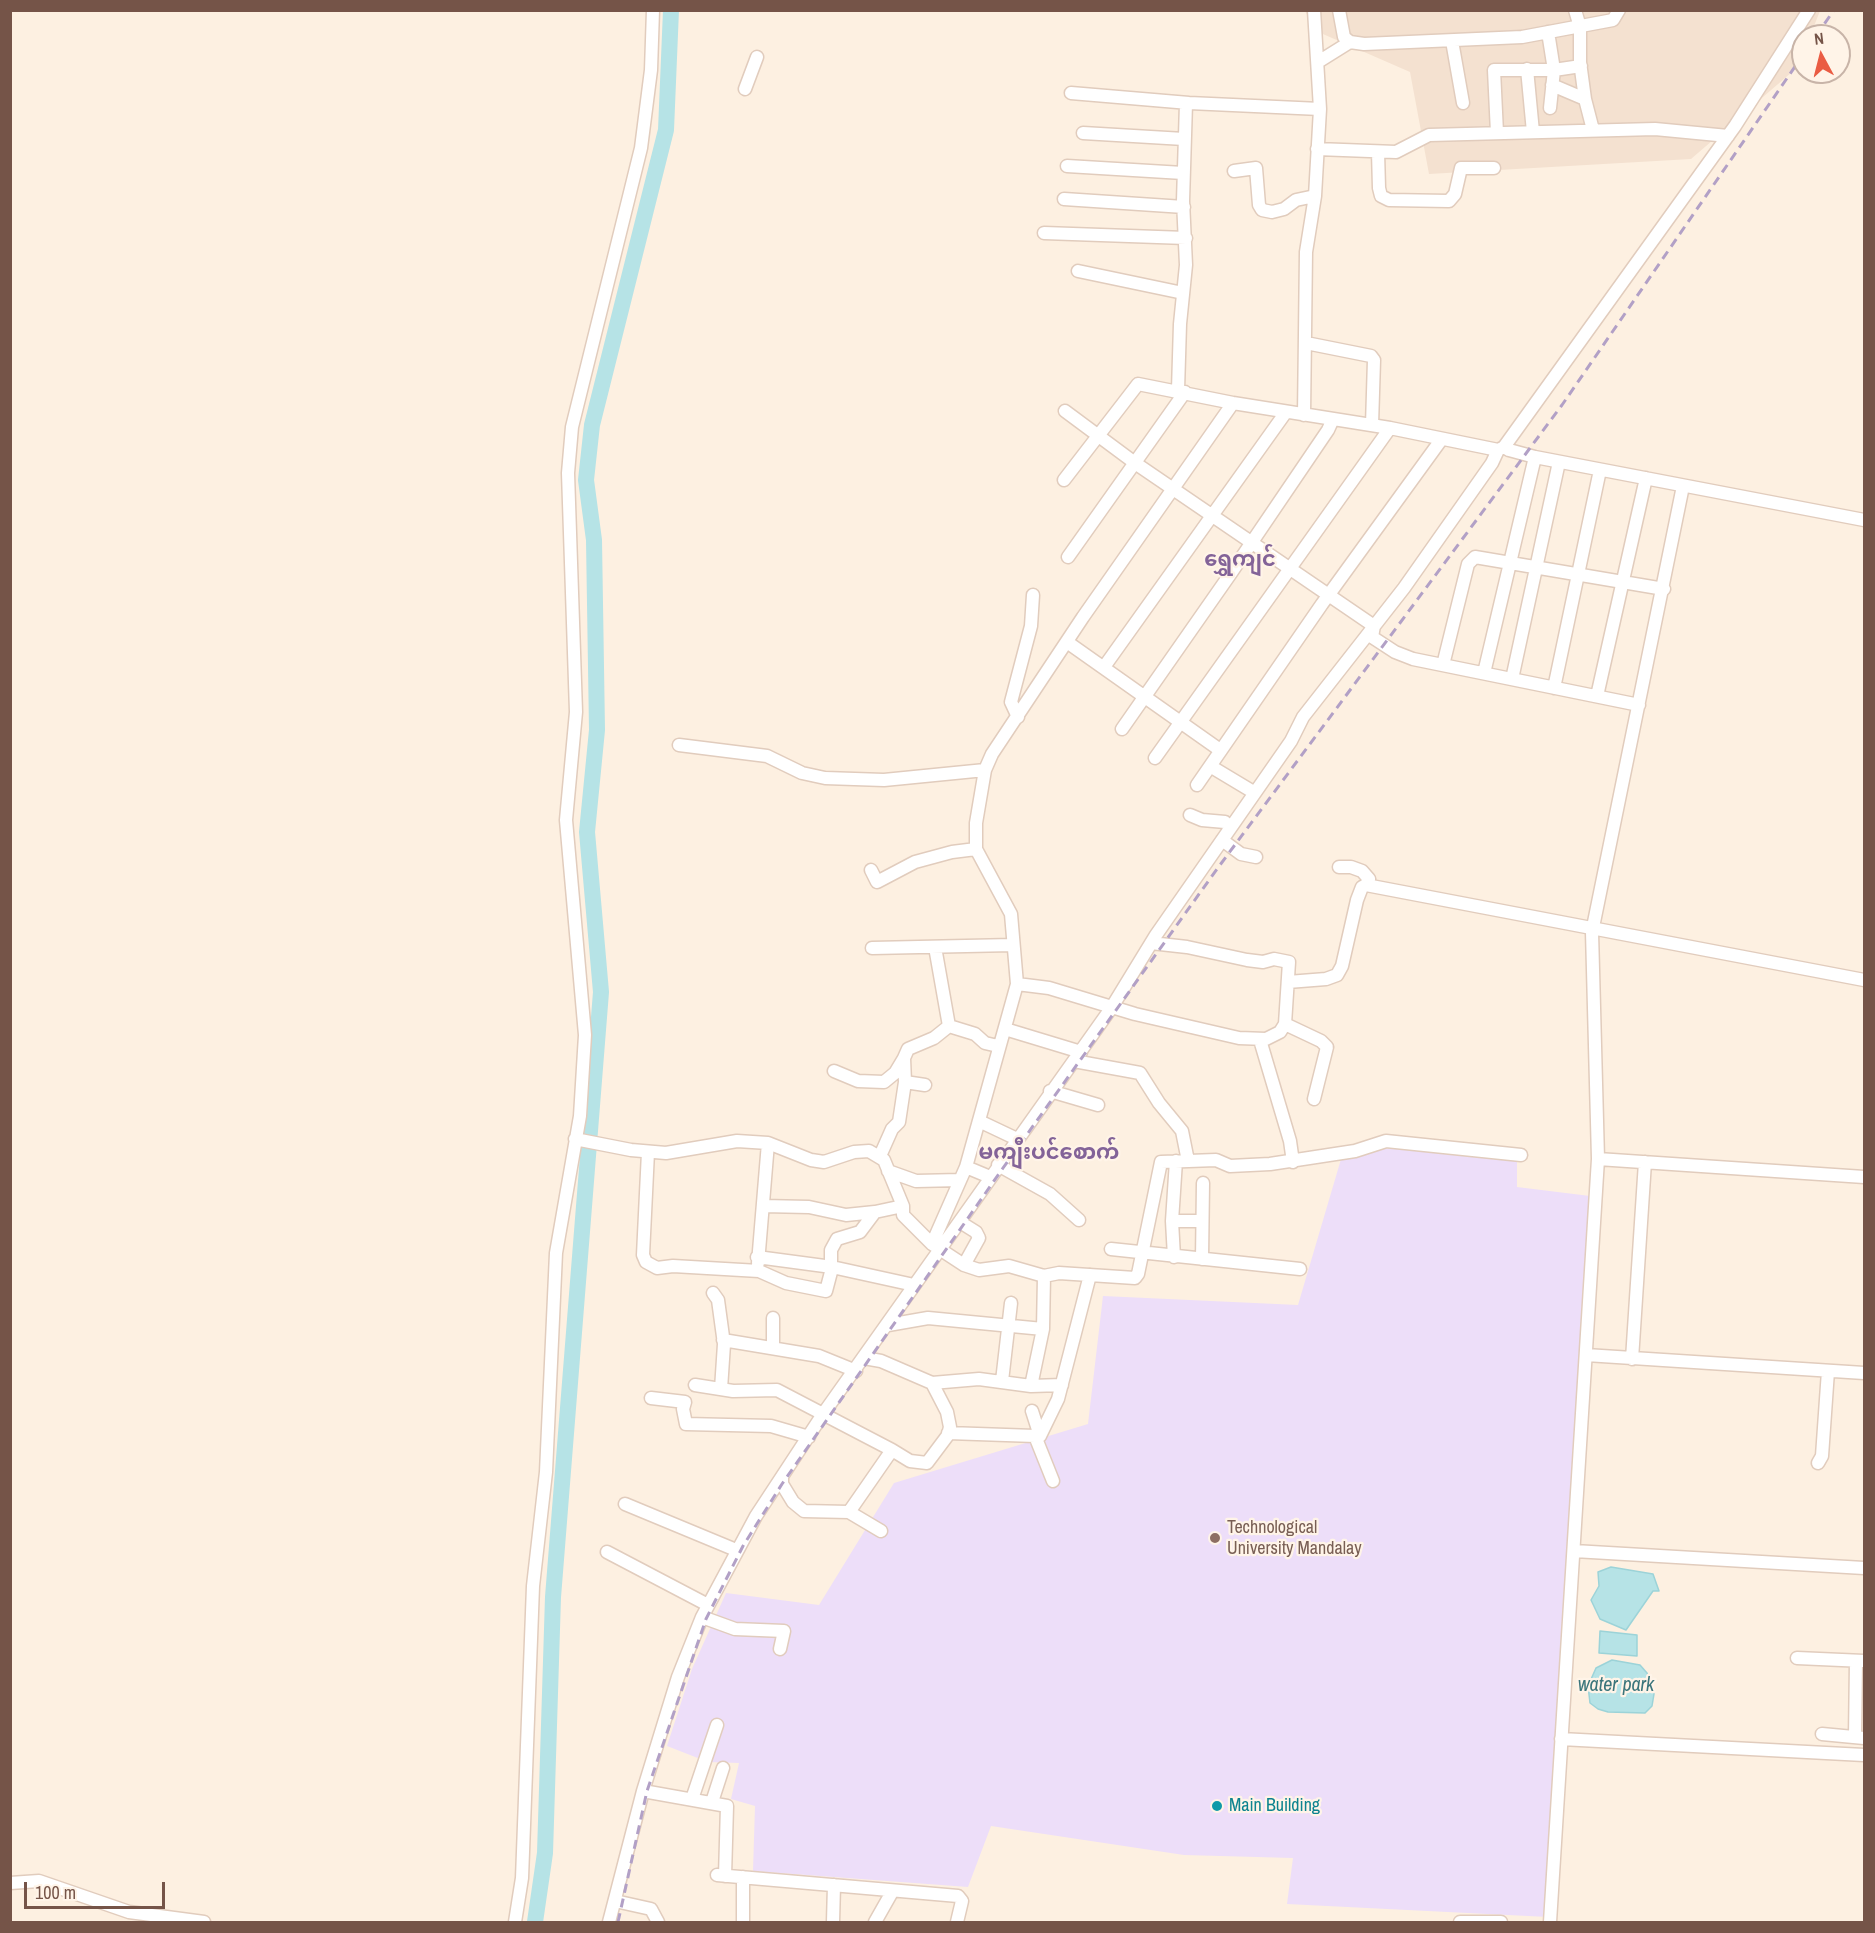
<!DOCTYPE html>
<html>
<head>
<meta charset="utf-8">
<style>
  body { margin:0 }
  #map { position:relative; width:1875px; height:1933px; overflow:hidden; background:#fdf0e1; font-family:"Archivo Narrow",sans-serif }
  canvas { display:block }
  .frame { position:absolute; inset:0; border:12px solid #755448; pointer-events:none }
  .north { position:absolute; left:1791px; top:24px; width:60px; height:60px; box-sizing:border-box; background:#fff4e8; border:2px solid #c8b4a8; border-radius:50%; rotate:353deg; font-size:16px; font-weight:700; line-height:24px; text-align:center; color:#755448 }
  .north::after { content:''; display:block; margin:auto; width:21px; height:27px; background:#ea5c43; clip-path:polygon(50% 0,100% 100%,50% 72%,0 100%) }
  .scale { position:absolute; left:24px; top:1882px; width:141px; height:27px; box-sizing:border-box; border:3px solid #755448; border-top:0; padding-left:8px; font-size:18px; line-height:21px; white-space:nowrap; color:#755448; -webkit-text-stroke:4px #fff4e8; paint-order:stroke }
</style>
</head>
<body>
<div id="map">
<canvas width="1875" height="1933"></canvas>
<div class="frame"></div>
<div class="north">N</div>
<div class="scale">100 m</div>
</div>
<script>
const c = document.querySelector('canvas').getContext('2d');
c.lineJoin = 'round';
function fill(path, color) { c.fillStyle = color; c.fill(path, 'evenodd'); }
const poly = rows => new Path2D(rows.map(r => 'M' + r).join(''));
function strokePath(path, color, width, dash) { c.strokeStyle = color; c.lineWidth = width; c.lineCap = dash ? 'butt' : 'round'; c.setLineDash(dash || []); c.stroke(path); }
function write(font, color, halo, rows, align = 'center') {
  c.font = font + ' "Archivo Narrow","Noto Sans Myanmar",sans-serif'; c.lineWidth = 4.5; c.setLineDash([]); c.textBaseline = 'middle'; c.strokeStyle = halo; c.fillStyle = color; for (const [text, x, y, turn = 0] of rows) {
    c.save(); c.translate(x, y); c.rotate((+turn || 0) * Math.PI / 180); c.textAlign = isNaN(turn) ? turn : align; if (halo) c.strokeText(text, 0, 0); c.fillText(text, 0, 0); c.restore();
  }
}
const residential = poly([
  [1305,11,1820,11,1810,36,1803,36,1803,56,1799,66,1691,159,1429,174,1410,72,1316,31]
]);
const education = poly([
  [1517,1148,1517,1187,1590,1196,1548,1917,1287,1904,1293,1858,1184,1855,991,1826,968,1887,753,1871,755,1806,731,1799,739,1763,708,1762,667,1746,692,1669,726,1593,819,1605,894,1483,1088,1424,1103,1296,1298,1305,1344,1149]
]);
const water = poly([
  [1611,1567,1653,1574,1659,1591,1653,1591,1626,1630,1600,1619,1591,1600,1599,1586,1598,1572,1611,1567],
  [1600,1631,1637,1635,1637,1656,1599,1653,1600,1631],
  [1612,1660,1640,1665,1647,1673,1654,1694,1652,1706,1645,1713,1608,1712,1598,1709,1590,1703,1588,1686,1596,1668,1612,1660]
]);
const river = poly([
  [535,1922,545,1853,553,1597,601,992,587,832,597,730,594,540,586,480,592,425,666,130,671,10]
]);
const minor = poly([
  [1339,10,1344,37,1350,42,1364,44,1522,37,1613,20,1619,10],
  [1575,10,1580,27,1580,62,1585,99,1593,130],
  [1548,32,1554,70,1550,108],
  [1452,41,1463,103],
  [1318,62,1350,42],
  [1527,69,1533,132],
  [1552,85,1585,99],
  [745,89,757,57],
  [1071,93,1189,103,1320,109],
  [1083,133,1184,139],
  [1497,133,1494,70,1554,70,1581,66],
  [1317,149,1396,152,1429,135,1655,129,1728,136],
  [1378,152,1379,188,1381,196,1389,200,1449,201,1455,194,1461,168,1494,168],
  [1067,166,1183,173],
  [1234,171,1256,168,1259,205,1262,210,1272,212,1284,209,1296,200,1315,196],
  [1064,199,1184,207],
  [1044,233,1186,238],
  [1078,271,1183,293],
  [1306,343,1371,356,1374,360,1372,425],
  [1178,390,1180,324,1186,265,1183,201,1186,103],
  [1065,411,1135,463,1374,626,1372,637,1395,652,1413,659,1639,705],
  [1304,415,1306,252,1315,196,1320,109,1314,10],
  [1504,447,1735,126,1809,10],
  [1064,480,1138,384,1233,403,1390,428,1498,450,1504,447,1509,450,1535,457,1864,520],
  [1068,557,1185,392],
  [1067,642,1220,750],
  [1443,665,1468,564,1475,557,1664,589],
  [1104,667,1286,412],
  [1484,673,1535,457],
  [1512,679,1559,462],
  [1554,688,1600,470],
  [1597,696,1646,478],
  [1018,717,1011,702,1031,626,1033,595],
  [1122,729,1231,573,1328,430,1333,419],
  [679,745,767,756,802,773,825,778,884,780,985,770],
  [1155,758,1390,428],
  [1210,766,1255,793],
  [1197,785,1322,604,1441,440],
  [1190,815,1202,820,1225,822,1230,828],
  [1222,840,1241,854,1256,857],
  [1339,867,1351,867,1362,871,1369,879,1366,885],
  [871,870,877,882,915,862,952,852,976,849],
  [935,947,949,1026,975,1034,985,1043,998,1046],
  [872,948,1013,945],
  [1288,982,1326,979,1337,975,1342,966,1357,900,1362,887,1366,885,1864,980],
  [1017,984,1049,988,1135,1014,1239,1038,1266,1039,1280,1032,1285,1024,1289,962,1274,959,1263,962,1247,960,1187,947,1151,943],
  [1285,1024,1321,1041,1327,1047,1314,1099],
  [1005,1029,1081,1052],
  [1260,1040,1290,1141,1293,1162],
  [1074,1061,1140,1073,1159,1103,1182,1131,1188,1161],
  [834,1071,858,1081,884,1082,895,1073,904,1058],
  [905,1082,925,1085],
  [1050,1091,1098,1105],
  [979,1121,1017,1139],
  [575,1139,631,1150,666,1153,737,1141,768,1143,811,1160,824,1162,854,1152,869,1151,884,1160,903,1206,903,1215,932,1244,964,1265,979,1270,1009,1266,1044,1276,1059,1273,1135,1278,1138,1274,1161,1162,1216,1160,1230,1166,1270,1164,1355,1151,1386,1141,1521,1155],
  [648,1152,643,1255,646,1262,657,1268,673,1266,759,1271,786,1283,826,1291,831,1272,831,1250,837,1239,860,1232,875,1212,903,1206],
  [880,1156,892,1129,899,1122,905,1082,904,1058,908,1049,934,1038,949,1026],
  [1598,1159,1864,1177],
  [998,1165,1050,1194,1079,1220],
  [966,1167,990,1177],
  [888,1171,916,1181,960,1180],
  [763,1206,809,1207,846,1215,875,1212],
  [1172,1221,1202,1221],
  [960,1222,976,1232,979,1238,964,1265],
  [932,1244,966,1167,1017,984,1011,914,976,849,976,823,985,770,992,754,1083,617,1233,403],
  [1111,1249,1300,1269],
  [757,1257,832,1267,914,1285],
  [1174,1257,1172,1221,1176,1161],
  [1202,1259,1203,1183],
  [758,1263,768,1143],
  [713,1293,718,1300,724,1344,721,1389],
  [888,1325,928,1318,1043,1329],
  [723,1340,819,1356,856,1371],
  [773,1347,773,1318],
  [1586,1355,1864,1373],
  [864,1358,881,1361,932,1383,979,1379,1031,1386,1062,1385],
  [1632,1359,1645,1162],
  [1002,1381,1011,1303],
  [695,1385,733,1391,777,1390,892,1450,849,1512],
  [1031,1386,1043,1329,1044,1276],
  [651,1398,685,1402,683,1409,686,1424,771,1426,809,1437],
  [1032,1411,1040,1436],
  [948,1433,1035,1436],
  [892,1450,910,1461,927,1463,948,1435,950,1427,947,1412,932,1383],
  [1818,1463,1822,1456,1828,1371],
  [782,1477,782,1484,793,1502,804,1511,849,1512,881,1531],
  [1053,1481,1035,1436,1040,1436,1058,1399,1090,1275],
  [625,1504,736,1550],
  [1574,1551,1864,1568],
  [607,1552,708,1605],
  [702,1617,735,1629,784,1631,780,1649],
  [1797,1658,1864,1661],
  [1822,1734,1864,1738],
  [1855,1737,1856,1661],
  [1561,1739,1864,1755],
  [643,1791,727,1806,725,1876],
  [692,1799,717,1725],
  [712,1802,723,1768],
  [717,1875,958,1896,962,1901,957,1922],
  [10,1883,39,1881,129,1912,204,1922],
  [615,1901,651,1909,658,1922],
  [515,1922,522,1878,533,1586,546,1472,556,1253,580,1116,585,1035,566,820,576,712,568,473,572,427,641,148,651,70,653,10],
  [609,1922,643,1791,678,1677,702,1617,756,1516,823,1414,1112,1007,1156,935,1291,741,1303,717,1404,588,1492,463,1498,450],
  [743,1922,743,1877],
  [833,1922,834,1885],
  [875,1922,892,1892],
  [1460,1922,1501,1922],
  [1550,1922,1598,1159,1592,932,1683,486]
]);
const rail = poly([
  [1816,36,1834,10],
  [618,1922,647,1791,706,1619,743,1546,782,1484,1003,1168,1217,869,1562,405,1803,55]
]);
const markers = [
  [1215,1538,6,"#8d6e63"],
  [1217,1806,6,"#0f9aa8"]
];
const educationNames = [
  ["Technological",1227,1528],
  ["University Mandalay",1227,1549]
];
const cultureNames = [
  ["Main Building",1229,1806]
];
const waterNames = [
  ["water park",1616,1686]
];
const quarterNames = [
  ["ရွှေကျင်",1240,560],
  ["မကျီးပင်စောက်",1049,1153]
];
fill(residential, '#f4e1d0');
fill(education, '#eddef9');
fill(water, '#b6e3e6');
strokePath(water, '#9cd3d8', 1.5);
strokePath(river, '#b6e3e6', 16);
strokePath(minor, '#e1ccbd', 15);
strokePath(minor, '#fff', 12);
strokePath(rail, '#b2a0c6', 3, [9, 6]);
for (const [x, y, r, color] of markers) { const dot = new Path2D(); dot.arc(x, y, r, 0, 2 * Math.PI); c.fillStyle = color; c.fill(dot); strokePath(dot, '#fff4e8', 2); }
write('18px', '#785e54', '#fff4e8', educationNames, 'left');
write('18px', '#0d838f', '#fff4e8', cultureNames, 'left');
write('italic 20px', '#3b757b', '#fff4e8', waterNames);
write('bold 21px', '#836398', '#fff4e8', quarterNames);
</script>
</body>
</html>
